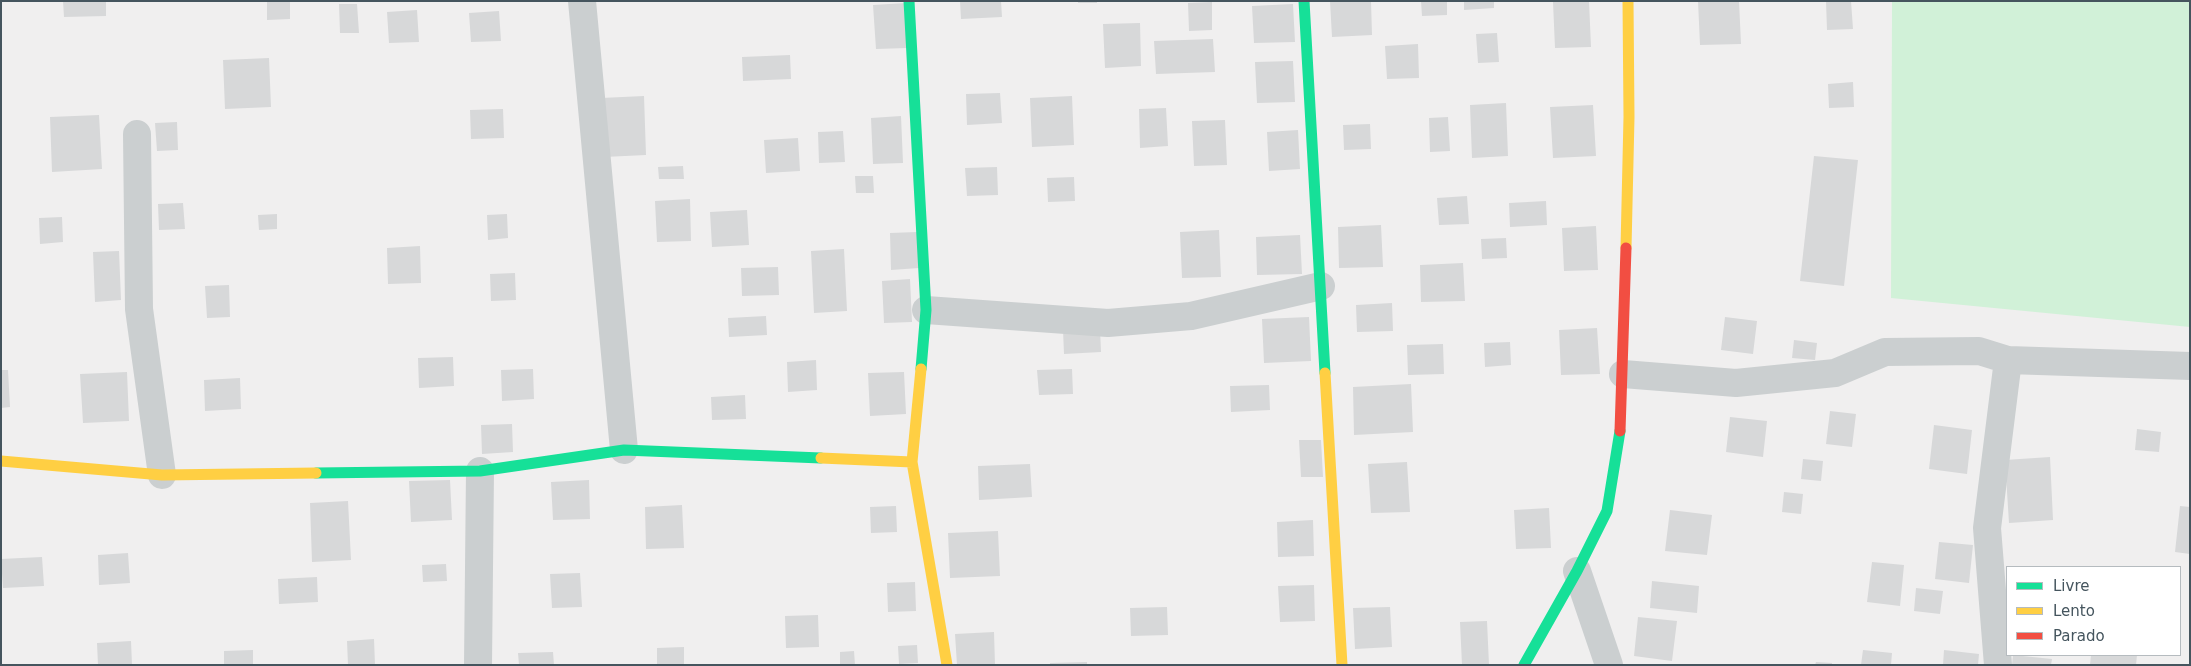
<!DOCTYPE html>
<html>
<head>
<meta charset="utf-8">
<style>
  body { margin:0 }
  #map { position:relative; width:2191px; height:666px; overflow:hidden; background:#f0efef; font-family:"DejaVu Sans",sans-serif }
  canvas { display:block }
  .frame { position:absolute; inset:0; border:2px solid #45555e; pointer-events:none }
  .legend { position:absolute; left:2006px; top:566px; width:175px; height:90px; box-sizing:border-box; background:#fff; border:1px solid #b5bbbf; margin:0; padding:6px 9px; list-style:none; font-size:15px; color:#45555e }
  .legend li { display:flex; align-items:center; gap:10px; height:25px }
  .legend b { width:25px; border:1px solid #b5bbbf }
</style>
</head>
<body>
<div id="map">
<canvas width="2191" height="666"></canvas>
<div class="frame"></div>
<ul class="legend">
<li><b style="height:6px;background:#16e098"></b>Livre</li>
<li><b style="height:6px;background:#ffcf43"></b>Lento</li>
<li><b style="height:6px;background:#f24e42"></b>Parado</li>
</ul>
</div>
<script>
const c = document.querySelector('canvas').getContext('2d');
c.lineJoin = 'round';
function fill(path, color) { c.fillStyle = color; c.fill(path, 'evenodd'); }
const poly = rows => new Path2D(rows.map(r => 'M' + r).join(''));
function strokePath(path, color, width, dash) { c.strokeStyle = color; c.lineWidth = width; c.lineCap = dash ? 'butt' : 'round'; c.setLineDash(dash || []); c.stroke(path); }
const green = poly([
  [1892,1,2190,1,2190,327,1891,298]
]);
const building = poly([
  [63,1,106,1,106,16,64,17],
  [267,1,290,1,290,19,267,20],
  [960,1,1001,1,1002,17,961,19],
  [1078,1,1097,1,1097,3,1078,3],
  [1330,1,1371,1,1372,35,1332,37],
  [1421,1,1447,1,1447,15,1422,16],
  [1464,1,1494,1,1494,8,1464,10],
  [1589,1,1591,47,1555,48,1553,2],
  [1698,1,1739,1,1741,44,1700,45],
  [1826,1,1851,1,1853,29,1827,30],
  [1212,2,1212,30,1189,31,1188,3],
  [906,3,907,48,876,49,873,5],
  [339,4,357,4,359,33,340,33],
  [1293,4,1295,42,1254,43,1252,6],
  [417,10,419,42,389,43,387,12],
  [499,11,501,41,471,42,469,13],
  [1140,23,1141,66,1105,68,1103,24],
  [1497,33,1499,62,1478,63,1476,34],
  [1213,39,1215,72,1156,74,1154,41],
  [1418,44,1419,78,1387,79,1385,46],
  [790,55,791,79,743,81,742,57],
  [269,58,271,107,225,109,223,60],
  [1293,61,1295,102,1257,103,1255,62],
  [1853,82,1854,107,1829,108,1828,84],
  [1000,93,1002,123,967,125,966,94],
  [644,96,646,155,604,157,601,98],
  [1072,96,1074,145,1032,147,1030,98],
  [1506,103,1508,156,1472,158,1470,105],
  [1593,105,1596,156,1553,158,1550,107],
  [1166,108,1168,146,1140,148,1139,109],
  [503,109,504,138,471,139,470,110],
  [99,115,102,169,52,172,50,117],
  [901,116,903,163,873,164,871,118],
  [1448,117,1450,151,1430,152,1429,118],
  [1225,120,1227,165,1194,166,1192,121],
  [177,122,178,150,157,151,155,123],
  [1370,124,1371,149,1344,150,1343,125],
  [1298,130,1300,169,1269,171,1267,132],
  [843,131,845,162,819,163,818,132],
  [798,138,800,171,766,173,764,140],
  [1814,156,1858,160,1844,286,1800,281],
  [683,166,684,179,659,179,658,167],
  [997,167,998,195,967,196,965,168],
  [855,176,873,176,874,193,856,193],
  [1074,177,1075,201,1048,202,1047,178],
  [1467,196,1469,224,1439,225,1437,198],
  [690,199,691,241,657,242,655,201],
  [1546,201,1547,225,1510,227,1509,203],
  [183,203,185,229,159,230,158,204],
  [747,210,749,245,712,247,710,212],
  [277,214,277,229,259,230,258,215],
  [507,214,508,238,488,240,487,215],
  [62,217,63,242,40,244,39,218],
  [1381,225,1383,267,1339,268,1338,227],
  [1596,226,1598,270,1564,271,1562,228],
  [1219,230,1221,277,1182,278,1180,232],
  [917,232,919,268,891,270,890,233],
  [1300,235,1302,274,1257,275,1256,237],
  [1506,238,1507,258,1482,259,1481,239],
  [420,246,421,283,388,284,387,248],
  [844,249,847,311,814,313,811,251],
  [119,251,121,300,95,302,93,252],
  [1463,263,1465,301,1421,302,1420,265],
  [778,267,779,295,742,296,741,268],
  [515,273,516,300,491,301,490,274],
  [910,279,912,322,884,323,882,281],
  [229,285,230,317,207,318,205,286],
  [1392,303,1393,331,1357,332,1356,305],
  [766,316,767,335,729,337,728,318],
  [1309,317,1311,361,1264,363,1262,319],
  [1725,317,1757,321,1753,354,1721,350],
  [1597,328,1600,374,1561,375,1559,330],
  [1100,329,1101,352,1064,354,1063,330],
  [1794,340,1817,343,1815,360,1792,358],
  [1510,342,1511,365,1485,367,1484,343],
  [1443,344,1444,374,1408,375,1407,345],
  [453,357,454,386,419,388,418,358],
  [816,360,817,390,788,392,787,362],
  [533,369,534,399,502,401,501,370],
  [1072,369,1073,394,1039,395,1037,370],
  [1,370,8,370,10,407,1,408],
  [127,372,129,421,83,423,80,374],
  [904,372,906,414,870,416,868,373],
  [240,378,241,409,205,411,204,380],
  [1411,384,1413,432,1354,435,1353,387],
  [1269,385,1270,410,1231,412,1230,386],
  [745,395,746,419,712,420,711,397],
  [1830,411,1856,414,1852,447,1826,444],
  [1730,417,1767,421,1763,457,1726,452],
  [512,424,513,452,482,454,481,425],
  [1934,425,1972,430,1967,474,1929,469],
  [2137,429,2161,432,2159,452,2135,450],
  [1299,440,1321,440,1323,477,1301,477],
  [2050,457,2053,520,2009,523,2005,460],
  [1803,459,1823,461,1821,481,1801,479],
  [1407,462,1410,512,1371,513,1368,464],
  [1030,464,1032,497,979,500,978,466],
  [450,480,452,520,411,522,409,481],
  [589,480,590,519,553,520,551,482],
  [1784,492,1803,494,1801,514,1782,512],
  [348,501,351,560,312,562,310,503],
  [682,505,684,548,646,549,645,507],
  [896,506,897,532,871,533,870,507],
  [2180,506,2190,507,2190,554,2175,552],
  [1549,508,1551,548,1516,549,1514,510],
  [1670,510,1712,515,1707,555,1665,551],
  [1313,520,1314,556,1278,557,1277,522],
  [998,531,1000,576,950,578,948,533],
  [1939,542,1973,545,1969,583,1935,579],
  [128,553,130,583,99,585,98,555],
  [42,557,44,586,3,588,1,559],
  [1872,562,1904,565,1900,606,1867,602],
  [446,564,447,581,423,582,422,565],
  [580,573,582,607,552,608,550,574],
  [317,577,318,602,279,604,278,579],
  [1652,581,1699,586,1697,613,1650,608],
  [915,582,916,611,888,612,887,583],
  [1314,585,1315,621,1280,622,1278,586],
  [1916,588,1943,591,1940,614,1914,611],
  [1167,607,1168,635,1131,636,1130,608],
  [1390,607,1392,647,1355,649,1353,608],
  [818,615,819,647,786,648,785,616],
  [1638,617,1677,621,1672,661,1634,656],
  [1487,621,1489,665,1462,665,1460,622],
  [994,632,995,665,957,665,955,634],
  [374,639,375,665,348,665,347,641],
  [131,641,132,665,98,665,97,643],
  [917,645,918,663,899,664,898,646],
  [684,647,684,665,657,665,657,648],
  [253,650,253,665,224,665,224,651],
  [1863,650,1892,653,1891,665,1861,665],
  [1944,650,1979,654,1978,665,1943,665],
  [854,651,855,665,840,665,840,652],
  [553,652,554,665,519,665,518,653],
  [2013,655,2052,659,2051,665,2012,665],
  [2091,655,2137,655,2136,665,2090,665],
  [1087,662,1087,665,1050,665,1050,663],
  [1816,662,1832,663,1832,665,1815,665]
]);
const street = poly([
  [582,1,624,450],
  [137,134,139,309,162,475],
  [926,310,1108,323,1191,316,1321,286],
  [1623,374,1736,383,1835,373,1885,352,1979,351,2008,360,2190,366],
  [1577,571,1609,665],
  [478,665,480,471],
  [1998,665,1987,528,2008,360]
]);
const fast = poly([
  [909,1,926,310,921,369],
  [1304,1,1325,373],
  [316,473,480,471,624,450,821,458],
  [1524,665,1577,571,1607,511,1620,431]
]);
const slow = poly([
  [1626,248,1629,117,1628,1],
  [921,369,912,462,947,665],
  [1325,373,1342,665],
  [821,458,912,462],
  [1,461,162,475,316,473]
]);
const jam = poly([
  [1620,431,1626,248]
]);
fill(green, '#d1f1d8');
fill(building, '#d7d8d9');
strokePath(street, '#cbcfd0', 28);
strokePath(fast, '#16e098', 11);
strokePath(slow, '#ffcf43', 11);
strokePath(jam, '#f24e42', 11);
</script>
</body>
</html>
